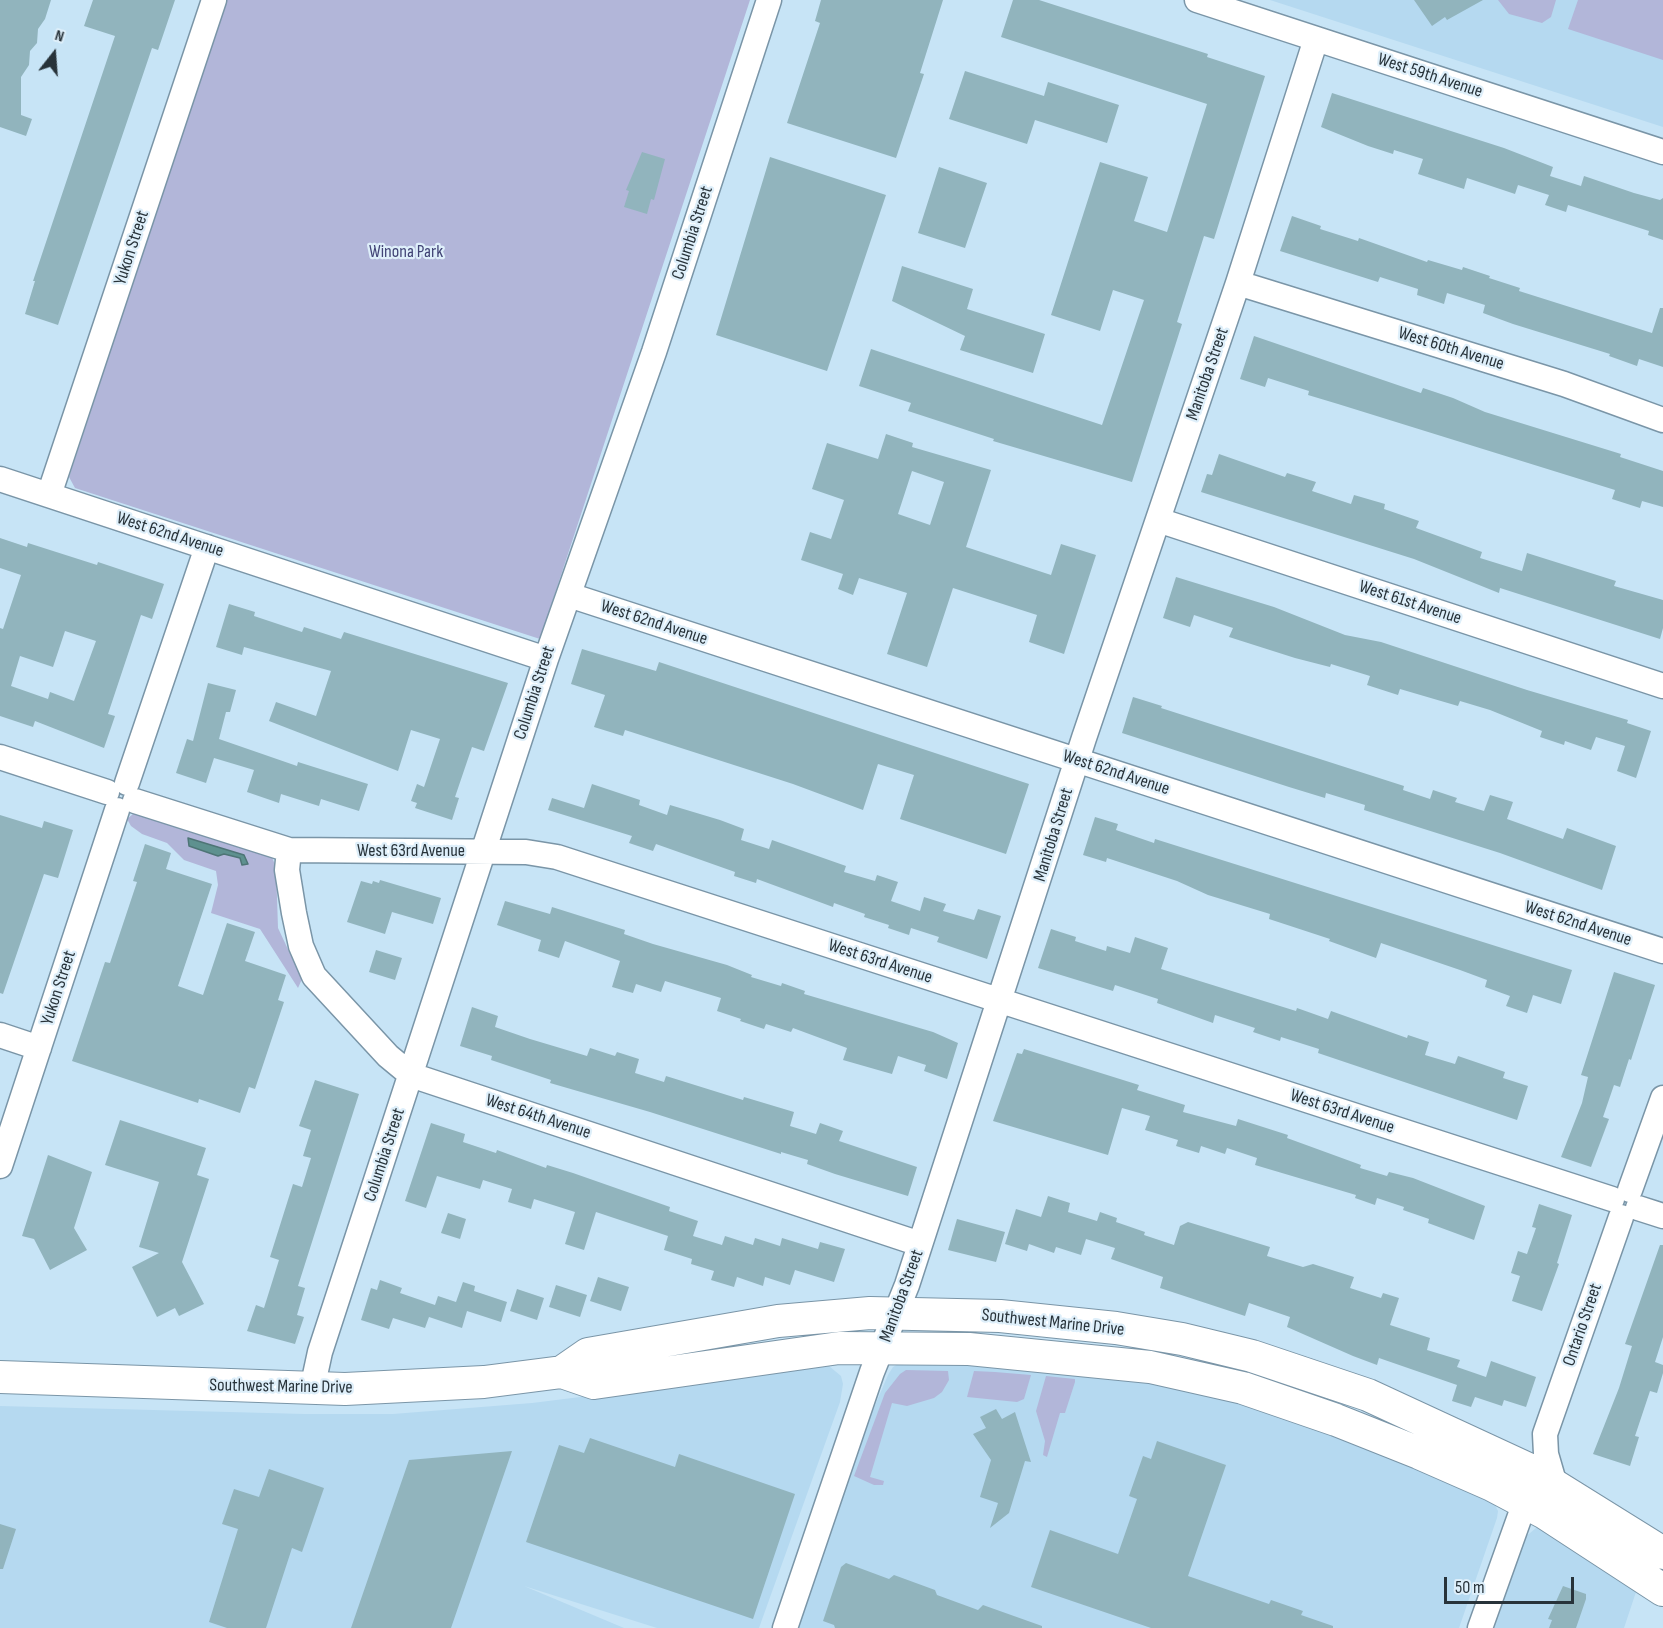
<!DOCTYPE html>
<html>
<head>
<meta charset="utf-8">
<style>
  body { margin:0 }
  #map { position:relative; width:1663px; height:1628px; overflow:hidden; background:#c7e4f6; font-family:"Sofia Sans Condensed",sans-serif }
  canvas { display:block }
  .north { position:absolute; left:24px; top:24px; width:60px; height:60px; -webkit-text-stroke:4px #deeffa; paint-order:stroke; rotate:17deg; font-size:16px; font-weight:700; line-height:24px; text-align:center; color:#28333a }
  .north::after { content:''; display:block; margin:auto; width:21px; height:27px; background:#28333a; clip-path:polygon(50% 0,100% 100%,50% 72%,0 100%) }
  .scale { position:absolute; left:1444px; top:1577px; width:130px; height:27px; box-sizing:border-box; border:3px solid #28333a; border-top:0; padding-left:8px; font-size:18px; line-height:21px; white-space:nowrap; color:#28333a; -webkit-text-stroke:4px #deeffa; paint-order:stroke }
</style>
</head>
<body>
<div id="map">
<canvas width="1663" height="1628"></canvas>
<div class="north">N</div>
<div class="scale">50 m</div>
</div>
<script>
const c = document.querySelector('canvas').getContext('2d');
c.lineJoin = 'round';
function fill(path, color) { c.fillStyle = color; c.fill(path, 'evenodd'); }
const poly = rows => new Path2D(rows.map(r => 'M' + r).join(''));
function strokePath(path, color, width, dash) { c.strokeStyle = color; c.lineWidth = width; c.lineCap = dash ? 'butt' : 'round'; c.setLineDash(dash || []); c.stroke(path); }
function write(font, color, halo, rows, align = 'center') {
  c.font = font + ' "Sofia Sans Condensed",sans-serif'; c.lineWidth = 4.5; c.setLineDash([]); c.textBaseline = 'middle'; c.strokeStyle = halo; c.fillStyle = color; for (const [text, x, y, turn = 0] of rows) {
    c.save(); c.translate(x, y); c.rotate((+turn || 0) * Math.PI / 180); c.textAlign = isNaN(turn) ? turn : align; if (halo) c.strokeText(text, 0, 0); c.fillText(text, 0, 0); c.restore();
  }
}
const built = poly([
  [1270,0,1663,0,1663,127],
  [902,1362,1031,1367,1113,1376,1221,1398,1303,1422,1409,1464,1494,1503,1498,1511,1497,1518,1459,1628,798,1628,870,1417,888,1375,893,1367],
  [829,1366,841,1376,843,1384,840,1402,759,1628,657,1628,524,1586,624,1628,0,1628,0,1406,305,1414,393,1414,532,1403],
  [1536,1528,1541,1528,1580,1552,1636,1592,1624,1628,1494,1628,1524,1538]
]);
const green = poly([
  [226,0,750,0,540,639,75,488,69,477],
  [1498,0,1556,0,1551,17,1542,23,1509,14],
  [1578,0,1663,0,1663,60,1568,29],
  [140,813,271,855,276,867,278,928,302,979,298,988,260,929,211,913,218,885,216,871,184,860,167,843,142,834,131,826,127,819,133,814],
  [906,1370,948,1371,949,1380,942,1392,934,1398,907,1406,892,1403,870,1477,884,1481,883,1485,874,1485,854,1476,885,1393,900,1374],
  [974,1371,995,1372,1031,1375,1024,1399,1017,1402,967,1397],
  [1046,1376,1075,1379,1075,1382,1065,1413,1060,1413,1047,1457,1043,1455,1045,1441,1036,1411]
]);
const water = poly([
  [188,838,244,855,248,864,242,865,240,858,224,854,218,856,189,846,188,838]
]);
const building = poly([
  [0,0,51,0,45,19,38,29,37,43,30,51,29,65,21,77,21,115,32,119,26,136,0,127],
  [93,0,175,0,158,50,152,48,58,325,25,314,35,281,33,281,115,36,84,26],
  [821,0,943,0,920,73,924,74,896,158,787,123,820,23,815,21],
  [1013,0,1039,0,1208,54,1207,57,1265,76,1214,239,1204,236,1177,322,1182,324,1132,482,993,441,994,439,908,411,911,403,859,386,871,349,1102,425,1144,300,1113,290,1100,331,1051,315,1100,162,1148,177,1134,221,1167,232,1207,104,1001,37],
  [1414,0,1483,0,1447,20,1445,17,1432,26],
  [965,71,1044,96,1048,82,1119,105,1107,143,1035,120,1027,144,949,119],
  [1332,93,1504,148,1553,167,1550,176,1581,186,1584,176,1634,193,1660,200,1663,198,1663,240,1648,235,1649,231,1568,205,1566,212,1545,205,1549,195,1518,185,1515,194,1467,178,1464,189,1418,174,1423,159,1394,150,1393,154,1368,146,1321,127],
  [642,152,665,159,654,200,651,199,647,214,624,207,629,191,626,190],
  [770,157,886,195,827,371,716,335],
  [939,167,987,183,965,248,918,233],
  [1292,216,1321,226,1320,229,1358,241,1359,238,1427,262,1428,260,1462,270,1463,267,1490,276,1489,278,1520,288,1519,291,1652,333,1660,308,1663,308,1663,367,1639,359,1637,366,1609,356,1610,354,1513,324,1483,313,1485,305,1447,293,1444,304,1417,295,1418,289,1380,277,1378,282,1280,251],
  [902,266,973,289,967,309,1045,334,1033,373,960,350,965,336,892,301],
  [1254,336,1421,393,1423,388,1453,398,1485,412,1621,454,1620,457,1663,471,1663,507,1642,501,1640,508,1612,499,1615,490,1338,404,1308,395,1309,391,1268,378,1265,387,1240,379],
  [886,434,913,443,912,447,991,470,966,547,1051,575,1061,544,1096,555,1064,654,1029,642,1037,615,953,588,927,667,887,654,907,593,859,578,853,595,838,589,843,574,801,560,810,532,831,539,844,500,812,489,827,443,878,459],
  [912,471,944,482,930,525,898,514],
  [1219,454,1285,477,1287,473,1316,482,1312,491,1351,504,1354,495,1385,504,1384,509,1419,521,1416,528,1482,552,1480,558,1522,571,1527,553,1616,581,1614,586,1663,600,1663,628,1660,639,1500,588,1499,593,1414,559,1201,492,1207,474,1212,475],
  [0,538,27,547,28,543,97,565,98,562,164,584,152,619,141,615,108,714,115,716,104,748,35,721,33,727,0,716,0,628,3,629,21,575,0,568],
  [65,631,96,641,74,701,50,692,48,699,11,686,20,656,53,667],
  [1176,577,1274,607,1345,635,1381,642,1527,690,1628,720,1627,723,1651,731,1636,778,1617,771,1625,746,1596,737,1591,750,1565,741,1564,745,1540,737,1542,731,1490,710,1460,701,1458,706,1400,689,1398,695,1367,685,1370,676,1331,664,1330,667,1295,658,1229,637,1233,628,1194,615,1190,627,1163,618],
  [229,604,255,612,254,616,302,632,304,627,341,639,344,632,508,683,484,751,472,747,455,797,459,798,452,820,415,808,417,803,411,801,417,784,424,787,440,739,411,730,398,771,269,721,276,702,316,716,331,671,244,647,242,655,216,647],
  [582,649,656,671,659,662,1029,784,1006,854,900,819,914,775,878,764,863,810,793,784,625,730,623,736,594,727,605,695,571,684],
  [208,683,236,690,230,712,226,712,219,739,297,766,298,762,368,784,359,811,321,799,319,806,281,794,279,803,247,792,254,770,214,758,206,783,176,773,187,739,193,741],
  [1133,697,1162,706,1161,708,1404,786,1403,790,1430,799,1433,790,1457,798,1455,802,1484,811,1490,795,1513,802,1507,819,1563,839,1567,828,1616,846,1602,890,1500,853,1364,810,1365,805,1326,793,1325,798,1289,787,1122,733],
  [592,784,640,800,639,805,667,815,670,805,720,820,744,829,741,840,769,849,772,840,846,866,844,872,875,881,877,875,898,882,891,901,920,911,924,897,946,904,943,911,974,920,978,909,1001,916,987,959,937,942,939,937,911,928,909,935,888,928,889,925,864,917,865,914,834,903,833,907,757,879,756,883,734,876,735,872,656,844,653,851,629,843,632,836,548,810,552,798,584,808],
  [0,815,42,828,44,821,73,830,58,878,44,874,3,994,0,993],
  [1095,817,1118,824,1116,830,1154,843,1155,839,1572,970,1561,1004,1533,995,1527,1013,1506,1006,1510,996,1485,987,1487,980,1460,970,1381,943,1376,958,1329,941,1330,939,1269,919,1270,914,1208,895,1177,881,1107,858,1106,862,1083,855],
  [145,844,171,853,166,869,212,884,178,986,203,995,227,923,255,932,245,961,286,975,278,1000,284,1002,255,1089,249,1087,240,1113,199,1099,198,1103,72,1061,105,962,110,963,137,882,133,881],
  [380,880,441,898,433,924,392,912,385,934,347,922,361,881,372,884,373,881,379,883],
  [505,901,550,914,552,907,625,930,624,934,653,944,727,965,752,975,751,977,781,986,782,983,805,991,804,994,933,1032,958,1043,947,1079,924,1071,926,1065,898,1056,892,1074,843,1060,847,1048,793,1028,791,1032,766,1024,764,1029,740,1021,741,1019,717,1011,721,998,665,981,661,992,636,984,633,993,612,987,620,961,565,941,559,958,538,951,541,940,497,925],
  [1051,929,1076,937,1075,941,1106,951,1107,946,1130,953,1135,937,1168,948,1161,969,1296,1011,1297,1008,1328,1019,1331,1011,1407,1038,1408,1035,1429,1042,1425,1055,1455,1064,1458,1056,1505,1072,1503,1078,1528,1086,1517,1120,1318,1053,1319,1049,1281,1037,1280,1041,1253,1032,1255,1028,1215,1015,1213,1023,1157,1003,1158,999,1115,985,1113,991,1038,968],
  [376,950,402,958,395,980,369,972],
  [1614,972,1655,985,1631,1060,1629,1059,1620,1087,1614,1085,1603,1117,1609,1119,1591,1167,1561,1157,1582,1103,1588,1077,1581,1075],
  [472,1007,498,1016,495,1027,530,1039,587,1056,590,1048,615,1056,617,1052,639,1059,635,1073,664,1082,666,1076,743,1100,744,1097,794,1112,790,1126,816,1134,820,1123,843,1131,839,1141,917,1167,908,1196,835,1174,807,1164,808,1160,781,1152,781,1154,650,1112,550,1083,551,1080,491,1060,492,1056,460,1046],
  [1024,1049,1139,1085,1137,1090,1185,1105,1183,1112,1236,1126,1238,1119,1288,1135,1287,1138,1361,1165,1360,1168,1387,1176,1389,1172,1413,1178,1485,1206,1474,1240,1428,1223,1429,1219,1403,1210,1404,1207,1377,1198,1375,1205,1355,1198,1356,1195,1255,1165,1257,1158,1227,1148,1225,1154,1201,1146,1199,1153,1176,1146,1178,1140,1145,1130,1150,1116,1122,1108,1108,1155,993,1121,1017,1053,1022,1054],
  [315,1080,359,1094,298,1286,305,1288,297,1315,304,1317,295,1344,247,1331,256,1305,264,1308,279,1260,270,1257,293,1184,302,1187,311,1158,303,1156,311,1130,299,1126],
  [120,1120,206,1148,197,1175,209,1179,182,1262,204,1304,179,1316,175,1308,157,1317,132,1267,159,1253,139,1247,159,1182,105,1165],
  [431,1123,465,1134,463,1142,496,1153,497,1150,546,1168,547,1165,573,1173,670,1207,669,1211,698,1221,693,1236,722,1245,725,1236,753,1245,755,1238,780,1246,782,1238,818,1249,820,1242,845,1249,834,1282,795,1270,790,1285,765,1277,763,1286,737,1277,734,1287,711,1280,714,1271,691,1264,692,1259,664,1250,668,1236,596,1212,584,1250,565,1244,575,1212,534,1199,531,1209,508,1202,512,1189,483,1180,480,1189,437,1176,426,1208,405,1201],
  [48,1155,92,1172,74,1228,87,1250,50,1270,34,1239,22,1236],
  [1048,1196,1070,1203,1068,1212,1097,1221,1100,1212,1117,1218,1116,1222,1145,1232,1144,1235,1174,1245,1180,1226,1188,1222,1270,1247,1267,1256,1303,1267,1313,1264,1354,1277,1350,1288,1381,1298,1383,1293,1399,1298,1390,1325,1430,1338,1427,1350,1460,1360,1457,1367,1486,1377,1491,1361,1536,1377,1526,1407,1504,1400,1502,1406,1475,1397,1471,1407,1452,1401,1457,1385,1379,1358,1377,1365,1353,1356,1287,1327,1290,1317,1249,1303,1245,1316,1160,1288,1163,1277,1111,1259,1115,1248,1086,1239,1081,1255,1056,1247,1054,1253,1029,1244,1027,1251,1005,1244,1016,1209,1041,1217],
  [1539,1204,1572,1215,1557,1263,1559,1264,1542,1311,1512,1301,1520,1276,1511,1273,1518,1251,1527,1254,1536,1228,1532,1227],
  [448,1213,466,1219,460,1239,441,1233],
  [957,1219,1005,1232,996,1262,948,1250],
  [1660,1245,1663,1245,1663,1337,1655,1362,1663,1365,1663,1373,1657,1393,1650,1391,1635,1436,1639,1437,1630,1466,1593,1454,1619,1388,1632,1346,1625,1344],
  [598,1277,629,1287,621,1311,590,1301],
  [380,1280,402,1288,400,1293,435,1305,438,1296,456,1302,463,1282,475,1286,474,1291,507,1302,501,1322,467,1311,462,1328,429,1317,425,1328,393,1318,389,1329,361,1320,371,1288,377,1290],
  [556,1285,587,1295,580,1317,549,1307],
  [517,1289,544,1298,537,1320,510,1311],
  [996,1409,1002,1419,1015,1412,1031,1462,1025,1461,1009,1513,990,1528,998,1503,980,1497,991,1460,973,1434,986,1428,980,1417],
  [590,1438,675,1467,679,1454,795,1494,753,1619,526,1542,559,1445,584,1453],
  [1157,1441,1226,1465,1188,1576,1269,1604,1271,1600,1303,1611,1301,1615,1333,1626,1333,1628,1151,1628,1031,1587,1050,1530,1118,1554,1137,1499,1129,1496,1143,1456,1151,1459],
  [512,1451,451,1628,351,1628,409,1460],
  [269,1469,324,1488,302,1552,292,1548,266,1628,227,1628,209,1622,238,1529,222,1524,234,1489,259,1497],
  [0,1524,16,1529,3,1569,0,1569],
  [846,1563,889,1579,894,1575,935,1590,937,1595,978,1610,983,1605,1042,1626,1042,1628,835,1628,834,1625,823,1621,841,1567],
  [1563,1586,1586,1594,1586,1599,1576,1628,1549,1628,1552,1620,1548,1619]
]);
const minor = poly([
  [1197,0,1663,152],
  [1238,283,1564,384,1663,420],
  [0,479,546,659],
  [49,495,214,0],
  [1158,520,1663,686],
  [569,595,1663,951],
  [0,757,107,792],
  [127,783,207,547],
  [135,801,289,850,526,852,557,857,1612,1199],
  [289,850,287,870,294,913,301,946,314,976,388,1056,411,1075,920,1244],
  [0,1035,39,1048],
  [0,1166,117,810],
  [1630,1190,1663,1098],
  [1638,1208,1663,1216],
  [312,1389,320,1352,546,659,654,352,769,0],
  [785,1628,872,1372,907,1285,1084,738,1238,283,1316,39],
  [1480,1628,1525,1502,1555,1485,1546,1454,1545,1434,1621,1217]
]);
const major = poly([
  [562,1372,588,1354,778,1321,870,1313,1000,1316,1116,1328,1182,1339,1252,1356,1368,1395,1528,1469,1663,1553],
  [0,1377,345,1389,484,1382,562,1372,594,1383,839,1348,969,1349,1150,1367,1243,1388,1336,1420,1419,1453,1492,1485,1545,1513,1663,1590]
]);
const streetNames = [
  ["West 59th Avenue",1430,76,18],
  ["Columbia Street",693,233,-72],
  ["Yukon Street",132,248,-72],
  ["West 60th Avenue",1451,349,17],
  ["Manitoba Street",1208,374,-71],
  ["West 62nd Avenue",170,535,18],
  ["West 61st Avenue",1410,603,18],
  ["West 62nd Avenue",654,623,18],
  ["Columbia Street",535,693,-72],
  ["West 62nd Avenue",1116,773,18],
  ["Manitoba Street",1054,835,-73],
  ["West 63rd Avenue",411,851],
  ["West 62nd Avenue",1578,924,18],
  ["West 63rd Avenue",880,962,18],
  ["Yukon Street",59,988,-72],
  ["West 63rd Avenue",1342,1112,18],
  ["West 64th Avenue",538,1117,18],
  ["Columbia Street",385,1155,-72],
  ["Manitoba Street",902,1296,-70],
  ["Southwest Marine Drive",1053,1323,6],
  ["Ontario Street",1583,1325,-71],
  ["Southwest Marine Drive",281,1387,1]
];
const parkNames = [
  ["Winona Park",406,252]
];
fill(built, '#b5d9f0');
fill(green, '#b2b6d9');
fill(water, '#5e918f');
strokePath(water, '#4e7576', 1.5);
fill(building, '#91b4bd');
strokePath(minor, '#7a95a7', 27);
strokePath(major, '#7a95a7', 34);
strokePath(minor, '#fff', 24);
strokePath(major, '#fff', 32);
write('18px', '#28333a', '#deeffa', streetNames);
write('18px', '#424476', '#deeffa', parkNames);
</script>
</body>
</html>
